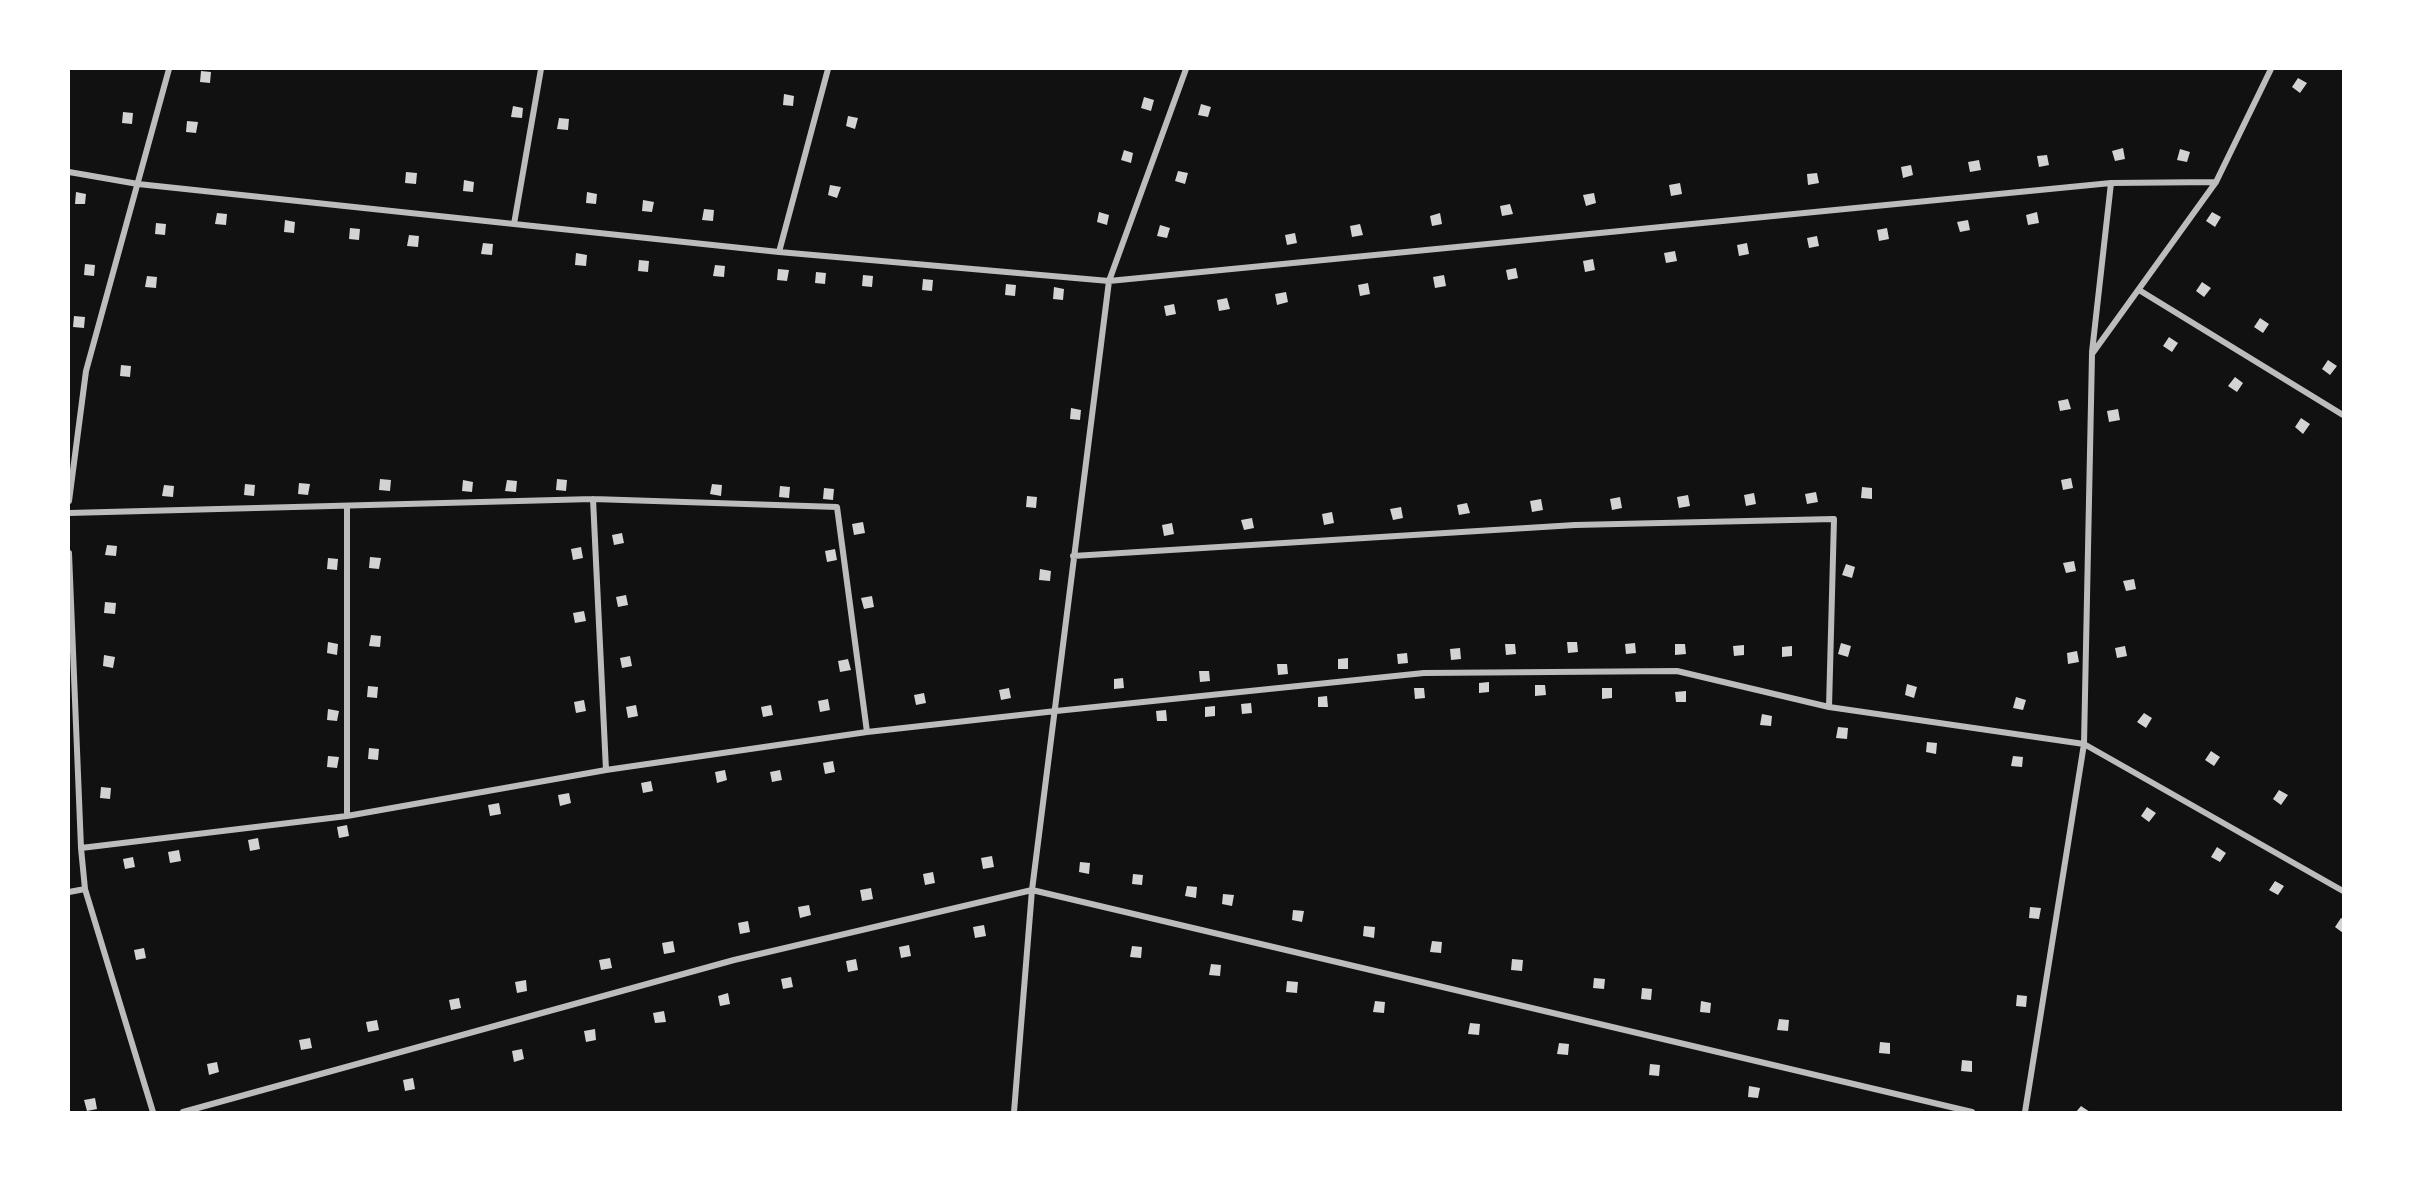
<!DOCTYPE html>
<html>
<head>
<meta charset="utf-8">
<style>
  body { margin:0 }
  #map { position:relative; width:2412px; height:1181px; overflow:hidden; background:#111; font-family:Figtree,sans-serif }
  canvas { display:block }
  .frame { position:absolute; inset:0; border:70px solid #fff; pointer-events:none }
</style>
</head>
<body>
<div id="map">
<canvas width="2412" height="1181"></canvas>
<div class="frame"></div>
</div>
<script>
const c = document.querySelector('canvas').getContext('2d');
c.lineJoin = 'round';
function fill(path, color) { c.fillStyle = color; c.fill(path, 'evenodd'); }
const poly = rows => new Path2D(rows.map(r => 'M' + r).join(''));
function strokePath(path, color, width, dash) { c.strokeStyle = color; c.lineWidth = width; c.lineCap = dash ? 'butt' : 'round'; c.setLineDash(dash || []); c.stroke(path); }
const building = poly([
  [201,71,211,72,210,83,200,82],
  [2298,78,2307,83,2300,93,2292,87],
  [784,94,794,96,793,106,783,105],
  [1144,97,1154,100,1151,111,1141,108],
  [1201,104,1211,107,1208,117,1198,115],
  [513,106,523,108,522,118,511,117],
  [123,112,133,113,132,124,122,123],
  [848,116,858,118,855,129,846,126],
  [559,118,569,119,568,130,557,129],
  [187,121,198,122,196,133,186,132],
  [2123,148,2125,159,2115,161,2112,151],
  [2180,149,2190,152,2187,162,2177,160],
  [1124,150,1133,153,1131,163,1121,160],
  [2047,155,2049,165,2039,167,2037,156],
  [1979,160,1981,170,1970,172,1968,162],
  [1911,165,1913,175,1903,178,1901,167],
  [1178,171,1188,173,1185,184,1175,181],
  [406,172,417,173,416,184,405,183],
  [1817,173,1819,183,1808,185,1807,174],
  [464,180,474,182,473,192,463,191],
  [1680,183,1682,194,1671,196,1669,185],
  [830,185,841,187,837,198,828,195],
  [76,192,86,194,85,204,75,204],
  [587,192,597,194,596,204,586,203],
  [1594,193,1596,203,1586,206,1583,195],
  [643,200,654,202,652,212,642,211],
  [1510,204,1513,214,1502,216,1500,206],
  [704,209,714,210,713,221,702,220],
  [1099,212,1109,215,1107,225,1097,222],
  [2037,212,2039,223,2028,225,2026,215],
  [2212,212,2221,217,2215,227,2206,221],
  [217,213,227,214,226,225,215,224],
  [1440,213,1442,224,1432,226,1430,216],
  [285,220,295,222,294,233,284,232],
  [1968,220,1970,230,1960,232,1957,222],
  [156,223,166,224,165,235,155,234],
  [1360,224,1363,235,1352,237,1350,226],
  [1160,225,1170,228,1167,238,1157,236],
  [350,228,360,229,359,240,349,239],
  [1887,228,1889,239,1879,241,1877,230],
  [1295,233,1297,243,1287,245,1285,235],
  [409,235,419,236,418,247,407,246],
  [1817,236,1819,246,1809,248,1807,238],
  [483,243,493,244,492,255,481,254],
  [1747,243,1749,254,1739,256,1737,245],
  [1675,251,1677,261,1666,263,1664,253],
  [576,253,587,255,586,266,575,265],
  [1593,259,1595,270,1585,272,1583,261],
  [639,260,649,261,648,272,638,271],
  [85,264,95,265,94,276,84,275],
  [715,265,725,266,724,277,713,276],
  [1516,268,1518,278,1508,280,1506,270],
  [778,269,789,270,787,281,777,280],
  [816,272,826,273,825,284,815,283],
  [863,275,873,276,872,287,862,286],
  [1444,275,1446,286,1435,288,1433,277],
  [147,276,157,277,156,288,145,287],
  [923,279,933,280,932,291,922,290],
  [2202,282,2211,288,2204,297,2196,291],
  [1368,283,1370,294,1360,296,1358,285],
  [1006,284,1016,285,1015,296,1005,295],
  [1054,287,1064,289,1063,300,1053,299],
  [1286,292,1288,302,1277,305,1275,294],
  [1227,298,1230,309,1219,311,1217,300],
  [1174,304,1176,314,1166,316,1164,306],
  [74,316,85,317,84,328,73,327],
  [2260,318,2269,324,2263,333,2254,327],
  [2169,337,2178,343,2172,352,2163,346],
  [2328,360,2337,366,2330,375,2322,369],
  [121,365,131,366,130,377,120,376],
  [2235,377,2243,383,2237,392,2228,386],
  [2068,399,2071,409,2060,411,2058,401],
  [1071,408,1081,410,1080,420,1070,419],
  [2118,409,2120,420,2109,422,2107,411],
  [2301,418,2310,424,2303,434,2295,427],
  [2071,478,2073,488,2063,490,2061,480],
  [380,479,391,480,390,491,379,490],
  [557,479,567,480,566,491,556,490],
  [463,480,473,482,472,492,462,491],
  [507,480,517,481,516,492,505,491],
  [299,483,310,484,308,495,298,494],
  [245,484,255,485,254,496,244,495],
  [712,484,722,485,721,496,710,494],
  [164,485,174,486,173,497,162,496],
  [780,486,790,487,789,498,779,497],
  [1862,487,1872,488,1872,499,1861,498],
  [824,488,834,489,833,500,823,499],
  [1816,492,1818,502,1807,504,1805,494],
  [1754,493,1756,504,1746,506,1744,495],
  [1688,495,1690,506,1679,508,1677,497],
  [1027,496,1037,497,1036,508,1026,507],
  [1620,497,1622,508,1612,510,1610,499],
  [1541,499,1543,510,1532,512,1530,501],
  [1467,503,1470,513,1459,515,1457,505],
  [1401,507,1403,518,1393,520,1390,509],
  [1332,512,1334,523,1324,525,1322,514],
  [1252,518,1254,528,1244,530,1241,520],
  [863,522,865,533,854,535,852,524],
  [1172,523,1174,534,1164,536,1162,525],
  [622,533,624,543,614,545,612,535],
  [107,545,117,546,116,556,105,555],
  [581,547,583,558,573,560,571,549],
  [835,549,837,560,827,562,825,551],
  [370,557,381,558,379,569,369,568],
  [328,558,338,559,337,570,327,569],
  [2074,561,2076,571,2066,573,2063,563],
  [1846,564,1855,567,1852,578,1842,575],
  [1040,569,1051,571,1050,581,1039,580],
  [2134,579,2136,589,2126,591,2123,581],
  [626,595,628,605,618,607,616,597],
  [872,596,874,607,864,609,861,598],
  [105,602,116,603,115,614,104,613],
  [584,611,586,621,575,623,573,613],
  [371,635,381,636,380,647,369,646],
  [328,642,338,644,337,655,327,653],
  [1567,642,1577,642,1578,652,1568,653],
  [1635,643,1636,653,1626,654,1625,644],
  [1841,643,1851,646,1848,657,1838,654],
  [1505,644,1515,644,1516,654,1506,655],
  [1675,644,1685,644,1686,654,1675,655],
  [1744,645,1744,655,1734,656,1733,646],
  [1792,646,1792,656,1782,657,1782,647],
  [2125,646,2127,656,2117,658,2115,648],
  [1460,648,1461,659,1451,660,1450,649],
  [2077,651,2079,662,2068,664,2067,653],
  [1407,653,1408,663,1398,664,1397,654],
  [104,655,115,657,113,668,103,666],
  [630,656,632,666,622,668,620,658],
  [1348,658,1348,669,1338,669,1338,659],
  [848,659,851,670,840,672,838,661],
  [1277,664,1287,664,1288,674,1278,675],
  [1199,671,1209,671,1210,681,1200,682],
  [1123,678,1124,688,1114,689,1114,679],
  [1489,682,1489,692,1479,693,1479,683],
  [1907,684,1917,687,1914,698,1905,695],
  [1535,685,1545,685,1546,695,1535,696],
  [368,686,378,687,377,698,367,697],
  [1009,688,1011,698,1001,700,999,690],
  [1414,688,1424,688,1425,698,1415,699],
  [1602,688,1612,688,1612,698,1602,699],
  [1686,691,1686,702,1676,702,1675,692],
  [924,693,926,703,916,705,914,695],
  [1327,696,1328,707,1318,707,1318,697],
  [2016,697,2026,700,2023,710,2013,708],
  [828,699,830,710,820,712,818,701],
  [584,700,586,711,576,713,574,702],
  [1251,703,1252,713,1242,714,1241,704],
  [636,705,638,716,628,718,626,707],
  [771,705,773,715,763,717,761,707],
  [1215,706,1215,716,1205,717,1205,707],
  [328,709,339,711,337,721,327,720],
  [1166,710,1167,721,1157,721,1156,711],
  [2144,713,2152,718,2146,728,2137,722],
  [1762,714,1772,716,1771,726,1760,725],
  [1838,727,1848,728,1847,739,1836,738],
  [1927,742,1937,743,1936,754,1926,752],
  [369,748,379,749,378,760,368,759],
  [2211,751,2220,757,2214,766,2205,760],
  [328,756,339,757,337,768,327,767],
  [2013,756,2023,757,2022,767,2011,766],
  [833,761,835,772,825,774,823,763],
  [725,770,727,780,717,783,715,772],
  [780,770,782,780,772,782,770,772],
  [651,781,653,791,643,793,641,783],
  [101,787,111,788,110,799,100,798],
  [2279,790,2288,795,2281,805,2273,799],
  [569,793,571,803,560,806,558,795],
  [499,803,501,814,490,816,488,805],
  [2147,807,2156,813,2149,822,2141,816],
  [347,825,349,836,339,838,337,827],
  [258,838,260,849,250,851,248,840],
  [2217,847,2226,853,2220,862,2211,857],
  [179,850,181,861,170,863,168,852],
  [992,856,994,867,983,869,981,858],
  [133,857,135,867,125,869,123,859],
  [1080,862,1090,863,1089,874,1079,872],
  [933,872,935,883,925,885,923,874],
  [1133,874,1143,875,1142,885,1132,884],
  [2275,881,2284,886,2278,895,2269,890],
  [1187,886,1197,887,1196,898,1185,896],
  [871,888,873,899,862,901,860,890],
  [1223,894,1234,895,1232,906,1222,904],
  [809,905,811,915,800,918,798,907],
  [2030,907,2041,908,2039,919,2029,918],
  [1293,910,1304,911,1302,922,1292,920],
  [2341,918,2343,919,2343,933,2335,927],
  [748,921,750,932,740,934,738,923],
  [984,925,986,936,975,938,973,927],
  [1364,926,1375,927,1374,938,1363,936],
  [673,941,675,952,664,954,662,943],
  [1432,941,1442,942,1441,953,1430,952],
  [909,945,911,956,901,958,899,947],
  [1132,946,1142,947,1141,958,1130,957],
  [144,948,146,958,136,960,134,950],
  [610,958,612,968,601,970,599,960],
  [856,959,858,970,848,972,846,961],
  [1512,959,1523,960,1522,971,1511,970],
  [1211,964,1221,965,1220,976,1209,975],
  [791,977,793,987,783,989,781,979],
  [1594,978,1605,979,1604,989,1593,988],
  [526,980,527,991,517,993,515,982],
  [1287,981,1298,982,1297,993,1286,992],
  [1642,988,1652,989,1651,1000,1641,999],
  [728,993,730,1004,720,1006,718,996],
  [2017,995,2027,996,2026,1007,2016,1006],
  [459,998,461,1008,451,1010,449,1000],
  [1375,1001,1385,1002,1384,1013,1373,1012],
  [1701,1001,1711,1003,1710,1013,1700,1012],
  [664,1011,666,1022,655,1023,653,1013],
  [1779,1019,1789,1020,1788,1031,1777,1030],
  [377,1020,379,1030,368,1032,366,1022],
  [1470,1023,1480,1024,1479,1035,1468,1034],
  [595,1029,596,1040,586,1042,584,1031],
  [310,1038,312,1048,301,1050,299,1040],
  [1880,1042,1890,1043,1890,1054,1879,1053],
  [1559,1043,1569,1044,1568,1055,1557,1054],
  [522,1049,524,1059,514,1062,512,1051],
  [1962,1060,1972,1061,1972,1072,1961,1071],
  [217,1062,219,1072,209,1075,207,1064],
  [1650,1064,1660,1065,1659,1076,1649,1075],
  [413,1078,415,1089,405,1091,403,1080],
  [1749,1086,1760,1088,1758,1098,1748,1097],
  [95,1098,97,1109,87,1111,84,1100],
  [2081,1106,2090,1112,2076,1112]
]);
const minor = poly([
  [69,172,138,184,514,224,779,252,1109,281,2111,183,2216,182],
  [514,224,541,69],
  [779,252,828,69],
  [2139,290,2343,415],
  [2092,352,2111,183],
  [593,499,606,770],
  [69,501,86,371,169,69],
  [69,513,593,499,837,507,867,732],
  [69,553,81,848,85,889,153,1112],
  [1073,556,1575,525,1834,519,1829,707],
  [347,816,347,507],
  [81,848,347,816,606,770,867,732,1056,711,1424,673,1677,671,1829,707,2084,744,2343,891],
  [69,892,85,889],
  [183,1112,734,960,1032,890,1972,1112],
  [1014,1112,1032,890,1109,281,1186,69],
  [2025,1112,2084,744,2092,354,2216,182,2271,69]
]);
fill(building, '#d3d3d3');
strokePath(minor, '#bcbcbc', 6);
</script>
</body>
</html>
